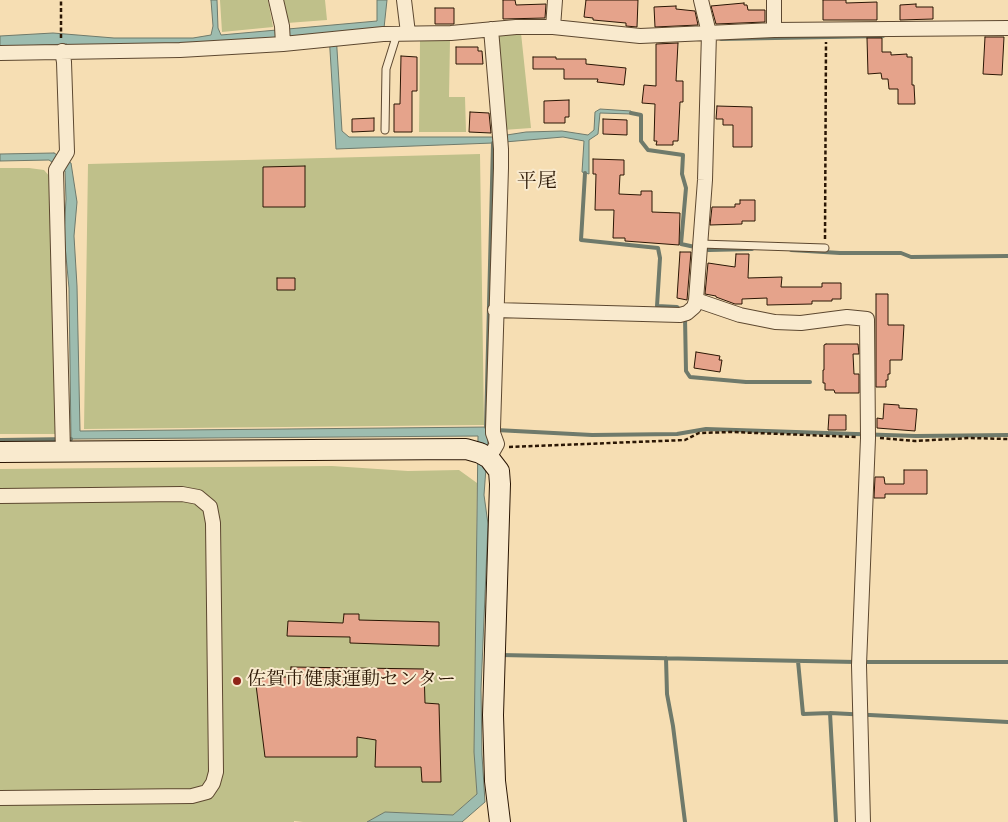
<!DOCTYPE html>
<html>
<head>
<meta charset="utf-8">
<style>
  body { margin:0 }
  canvas { display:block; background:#f6deb3 }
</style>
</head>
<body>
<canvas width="1008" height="822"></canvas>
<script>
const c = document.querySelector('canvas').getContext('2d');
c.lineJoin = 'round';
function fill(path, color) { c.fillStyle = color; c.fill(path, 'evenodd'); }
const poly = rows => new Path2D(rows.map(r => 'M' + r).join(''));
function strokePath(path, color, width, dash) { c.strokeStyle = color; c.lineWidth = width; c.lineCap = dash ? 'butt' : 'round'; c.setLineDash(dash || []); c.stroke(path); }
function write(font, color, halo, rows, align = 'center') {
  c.font = font + ' "IM FELL English","Noto Serif JP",serif'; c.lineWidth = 4; c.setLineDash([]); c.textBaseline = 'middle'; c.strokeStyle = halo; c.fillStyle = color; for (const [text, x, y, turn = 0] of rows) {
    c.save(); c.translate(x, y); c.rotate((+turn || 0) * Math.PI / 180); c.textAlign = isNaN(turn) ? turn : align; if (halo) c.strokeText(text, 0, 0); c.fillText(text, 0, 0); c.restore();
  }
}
const green = poly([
  [220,0,268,0,273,27,222,32],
  [282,0,325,0,327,20,287,23],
  [521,33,531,128,503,130,494,36],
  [450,40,449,97,465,97,466,132,419,132,420,41],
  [480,154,484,425,84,429,88,164],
  [0,168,29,168,44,170,51,178,55,434,0,434],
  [332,466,408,471,459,470,477,483,474,752,477,794,453,815,385,812,367,822,303,822,294,821,294,822,0,822,0,469]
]);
const water = poly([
  [211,0,217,0,218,28,221,35,377,21,377,0,387,0,384,28,336,33,342,131,349,137,494,137,526,132,562,131,588,135,594,130,595,112,600,109,631,111,631,114,600,113,598,134,589,140,589,174,582,172,584,141,563,137,493,143,336,149,329,34,272,40,68,47,67,44,0,47,0,36,53,33,114,38,193,38,211,35,213,26,211,0],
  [54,153,71,163,77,202,74,236,77,286,80,431,489,427,484,495,488,524,481,689,482,755,485,802,462,822,367,822,385,812,453,815,477,794,474,752,478,436,71,439,69,288,64,235,66,199,65,171,49,160,0,161,0,154,54,153]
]);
const stream = poly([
  [721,39,883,36],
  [631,113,641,115,641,141,648,150,683,155,682,174,686,188,681,244,709,250,752,249],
  [585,173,581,240,658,248,660,258,657,306,677,307,681,311],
  [791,250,840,253,901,253,911,257,1008,256],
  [685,317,686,371,690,377,746,382,810,382],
  [486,427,493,143],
  [496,430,592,435,677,434,706,429,916,436,1008,435],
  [0,440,71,439],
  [500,655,856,662],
  [666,658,667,694,673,726,685,822],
  [798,661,803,714,830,713,1008,722],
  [863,662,1008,662],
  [830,713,836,822]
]);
const building = poly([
  [503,0,515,0,516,5,546,4,545,18,503,19,503,0],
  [586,0,638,0,637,27,626,26,626,23,593,20,593,18,584,17,586,0],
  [823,0,846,0,846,3,877,2,877,20,823,20,823,0],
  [744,3,744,5,747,5,748,10,765,10,765,22,716,24,711,6,744,3],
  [916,4,916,7,933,7,933,19,900,20,900,5,916,4],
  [676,6,676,9,695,11,698,25,655,27,654,7,676,6],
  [435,8,454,8,454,24,435,24,435,8],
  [985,37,1004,37,1002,75,983,74,985,37],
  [867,38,882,38,882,52,891,52,891,55,907,54,907,57,912,57,912,85,914,85,915,104,898,104,898,89,889,89,888,79,882,79,881,73,868,74,867,38],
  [678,43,676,81,683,81,683,102,680,102,678,141,673,141,673,145,656,145,657,141,654,141,655,104,642,103,644,85,656,86,656,44,678,43],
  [456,47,478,47,478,51,482,51,483,64,456,64,456,47],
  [401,56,417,57,417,91,412,91,412,132,394,132,394,104,400,104,401,56],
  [533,57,556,57,556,59,586,59,586,64,626,68,624,85,597,82,598,79,564,79,564,69,533,69,533,57],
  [569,100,569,117,565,117,565,123,544,123,544,101,569,100],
  [717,106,752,107,752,147,733,147,733,125,723,125,723,119,716,119,717,106],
  [470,112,489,113,491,133,469,132,470,112],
  [374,118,374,131,352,132,352,119,374,118],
  [603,119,627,120,627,135,603,134,603,119],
  [593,159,624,160,624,175,620,175,619,194,641,195,641,191,652,191,652,212,680,213,679,245,625,241,625,238,613,238,614,210,595,210,596,174,593,174,593,159],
  [305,166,305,207,263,207,263,167,305,166],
  [740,200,755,200,755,221,742,221,742,224,710,225,712,207,735,207,735,204,740,204,740,200],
  [680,252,691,252,687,300,677,298,680,252],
  [736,254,749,254,748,278,782,277,781,287,822,287,822,283,841,283,841,299,832,299,832,301,812,301,812,304,767,305,767,298,742,299,742,304,735,304,716,297,716,296,705,294,708,263,735,267,736,254],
  [277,278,295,278,295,290,277,290,277,278],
  [876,294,888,294,888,325,904,325,902,360,890,360,890,374,888,374,888,380,886,380,886,387,876,387,876,294],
  [826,344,858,344,859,354,853,354,854,374,859,374,859,393,835,393,834,390,825,390,825,383,823,383,823,370,824,370,824,345,826,344],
  [696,352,720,356,719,360,722,360,720,372,694,368,696,352],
  [884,404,899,405,899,408,917,409,915,431,877,428,877,418,883,419,884,404],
  [829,415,846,415,846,430,828,430,829,415],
  [904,470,927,470,927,494,885,494,885,498,874,498,875,477,884,477,885,484,904,484,904,470],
  [344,614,359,614,359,620,439,622,439,646,350,643,350,637,287,636,288,621,343,623,344,614],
  [291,667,424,669,425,703,439,704,441,782,422,782,421,767,375,767,376,740,357,737,357,757,265,757,255,677,290,677,291,667]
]);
const path = poly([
  [61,38,61,0],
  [825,239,826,42],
  [880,438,915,441,970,438,1008,439],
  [509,447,685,440,699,433,732,432,857,437]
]);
const lane = poly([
  [385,130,386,69,397,34],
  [700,244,825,248]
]);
const street = poly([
  [276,0,282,26,283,44],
  [404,0,408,33],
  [701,0,709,33,705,180,696,300,740,315,775,322,801,323,847,317,867,319,868,438,859,665,863,822],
  [774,0,774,30],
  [553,27,555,0],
  [62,51,64,62,67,152,56,170,63,452],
  [0,53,180,50,283,44,383,34,451,33,516,27,553,27,640,36,774,30,1008,28],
  [495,310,680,315,687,313,694,307,696,300],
  [489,458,497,444,493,433,493,428,501,168,501,149,491,29],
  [0,496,182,494,198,497,210,507,213,523,216,772,213,783,207,792,192,796,0,798]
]);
const secondary = poly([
  [0,452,466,449,480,453,489,458,499,471,500,484,493,715,495,781,500,822]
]);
const markers = [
  [237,681,5,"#8f2418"]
];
const poiNames = [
  ["佐賀市健康運動センター",247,681]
];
const neighbourhoodNames = [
  ["平尾",537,183]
];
fill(green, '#bfc08a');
fill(water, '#9dbcaf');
strokePath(water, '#6f7a6b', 1);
strokePath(stream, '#6f7a6b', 4);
fill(building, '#e5a38b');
strokePath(building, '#2a1604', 1);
strokePath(lane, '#5d4830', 9);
strokePath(street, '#5d4830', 16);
strokePath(secondary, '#2a1604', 22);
strokePath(path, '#2a1604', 2.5, [4, 2.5]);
strokePath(lane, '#f9eace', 7);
strokePath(street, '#f9eace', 14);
strokePath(secondary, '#f9eace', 20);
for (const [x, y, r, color] of markers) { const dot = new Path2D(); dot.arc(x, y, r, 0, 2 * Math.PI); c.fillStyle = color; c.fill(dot); strokePath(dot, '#f9eace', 2); }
write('19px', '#2a1604', '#f9eace', poiNames, 'left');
write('20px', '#2a1604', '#f9eace', neighbourhoodNames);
</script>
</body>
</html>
